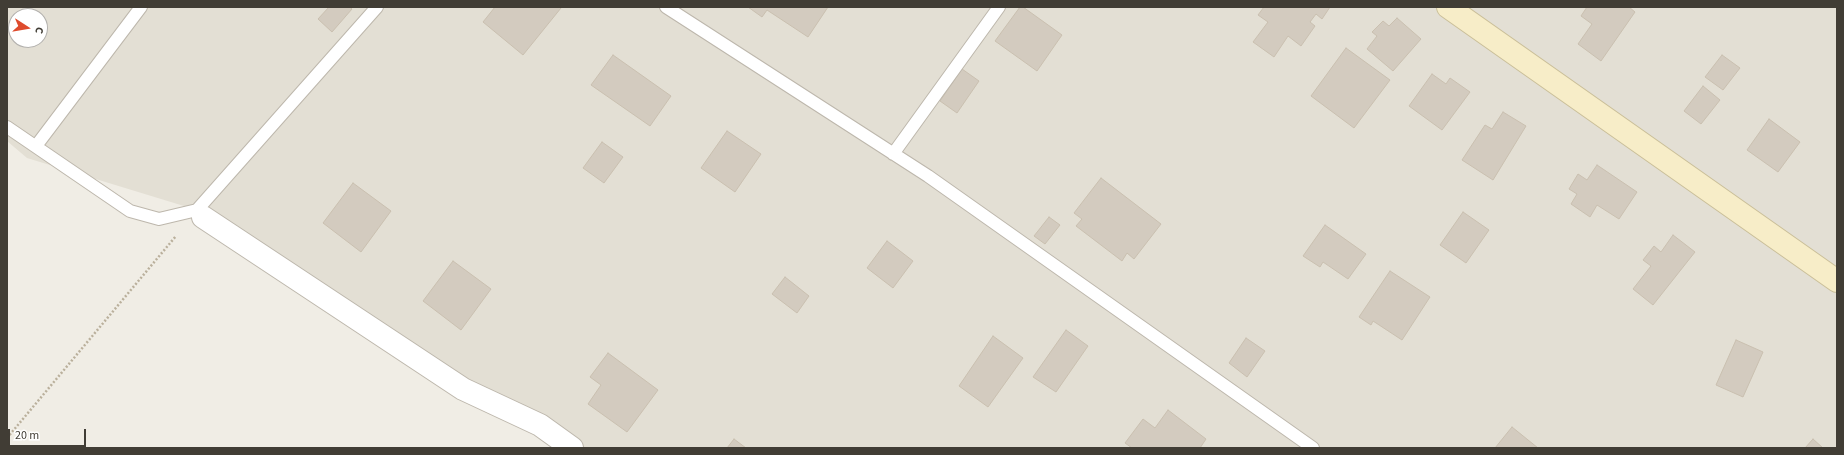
<!DOCTYPE html>
<html>
<head>
<meta charset="utf-8">
<style>
  body { margin:0 }
  #map { position:relative; width:1844px; height:455px; overflow:hidden; background:#f0ede5; font-family:"Source Sans 3",sans-serif }
  canvas { display:block }
  .frame { position:absolute; inset:0; border:8px solid #413d35; pointer-events:none }
  .north { position:absolute; left:8px; top:8px; width:40px; height:40px; box-sizing:border-box; background:#fff; border:1px solid #b3b1ae; border-radius:50%; rotate:102deg; font-size:11px; font-weight:700; line-height:16px; text-align:center; color:#413d35 }
  .north::after { content:''; display:block; margin:auto; width:14px; height:18px; background:#de4b2d; clip-path:polygon(50% 0,100% 100%,50% 72%,0 100%) }
  .scale { position:absolute; left:8px; top:429px; width:78px; height:18px; box-sizing:border-box; border:2px solid #413d35; border-top:0; padding-left:5px; font-size:12px; line-height:14px; white-space:nowrap; color:#413d35; -webkit-text-stroke:3px #fff; paint-order:stroke }
</style>
</head>
<body>
<div id="map">
<canvas width="1844" height="455"></canvas>
<div class="frame"></div>
<div class="north">С</div>
<div class="scale">20 m</div>
</div>
<script>
const c = document.querySelector('canvas').getContext('2d');
c.lineJoin = 'round';
function fill(path, color) { c.fillStyle = color; c.fill(path, 'evenodd'); }
const poly = rows => new Path2D(rows.map(r => 'M' + r).join(''));
function strokePath(path, color, width, dash) { c.strokeStyle = color; c.lineWidth = width; c.lineCap = dash ? 'butt' : 'round'; c.setLineDash(dash || []); c.stroke(path); }
const residential = poly([
  [7,7,1837,7,1837,448,572,448,197,210,27,158,7,141],
  [16,16,40,16,40,40,16,40]
]);
const building = poly([
  [329,7,350,7,352,9,332,32,318,19,329,7],
  [495,7,559,7,561,8,523,55,483,22,495,7],
  [748,7,828,7,808,37,767,10,762,17,748,7],
  [1020,7,1023,7,1062,35,1037,71,995,41,1020,7],
  [1264,7,1330,7,1322,19,1316,14,1310,22,1315,26,1301,46,1288,36,1274,57,1253,42,1268,22,1258,15,1264,7],
  [1587,7,1629,7,1635,12,1601,61,1578,44,1592,24,1581,16,1587,7],
  [1397,18,1421,39,1393,71,1367,49,1377,36,1372,32,1383,21,1389,26,1397,18],
  [1346,48,1390,80,1354,128,1311,96,1346,48],
  [613,55,671,96,650,126,591,85,613,55],
  [1722,55,1740,68,1723,90,1705,77,1722,55],
  [962,69,979,81,957,113,940,101,962,69],
  [1432,74,1446,84,1450,78,1470,92,1442,130,1409,106,1432,74],
  [1703,86,1720,100,1701,124,1684,111,1703,86],
  [1503,112,1526,126,1493,180,1462,160,1485,125,1492,129,1503,112],
  [1769,119,1800,142,1778,172,1747,150,1769,119],
  [727,131,761,154,735,192,701,168,727,131],
  [602,142,623,157,604,183,583,168,602,142],
  [1597,165,1637,192,1619,219,1597,205,1590,217,1571,204,1577,194,1569,189,1578,174,1587,180,1597,165],
  [1101,178,1161,224,1134,259,1127,253,1122,261,1076,226,1082,219,1074,213,1101,178],
  [353,183,391,211,361,252,323,223,353,183],
  [1463,212,1489,230,1466,263,1440,245,1463,212],
  [1049,217,1060,225,1045,244,1034,236,1049,217],
  [1325,225,1366,254,1348,279,1323,262,1320,267,1303,256,1325,225],
  [1673,235,1695,252,1653,305,1633,289,1651,266,1643,260,1654,246,1661,252,1673,235],
  [887,241,913,261,893,288,867,268,887,241],
  [453,261,491,289,461,330,423,301,453,261],
  [1390,271,1430,297,1402,340,1373,321,1371,325,1359,317,1390,271],
  [785,277,809,296,797,313,772,294,785,277],
  [1066,330,1088,346,1056,392,1033,377,1066,330],
  [993,336,1023,358,988,407,959,386,993,336],
  [1246,338,1265,351,1247,377,1229,363,1246,338],
  [1736,340,1763,352,1743,397,1716,385,1736,340],
  [608,353,658,390,627,432,588,404,601,385,590,377,608,353],
  [1168,410,1206,439,1200,448,1132,448,1125,443,1143,419,1155,428,1168,410],
  [1512,427,1538,448,1495,448,1512,427],
  [734,439,746,448,727,448,734,439],
  [1813,439,1823,448,1805,448,1813,439]
]);
const path = poly([
  [7,438,176,236]
]);
const lane = poly([
  [666,7,928,176,1313,448],
  [7,127,130,211,159,219,197,210,377,7],
  [36,146,141,7],
  [893,154,999,7]
]);
const street = poly([
  [203,217,463,389,540,425,572,448]
]);
const secondary = poly([
  [1448,7,1837,281]
]);
fill(residential, '#e3dfd4');
fill(building, '#d3cbbf');
strokePath(building, '#cac0b0', 1);
strokePath(lane, '#bdb7ac', 14);
strokePath(street, '#bdb7ac', 24);
strokePath(secondary, '#cabf99', 24);
strokePath(path, '#bab09c', 2.5, [2, 2]);
strokePath(lane, '#fff', 12);
strokePath(street, '#fff', 22);
strokePath(secondary, '#f7edc8', 22);
</script>
</body>
</html>
